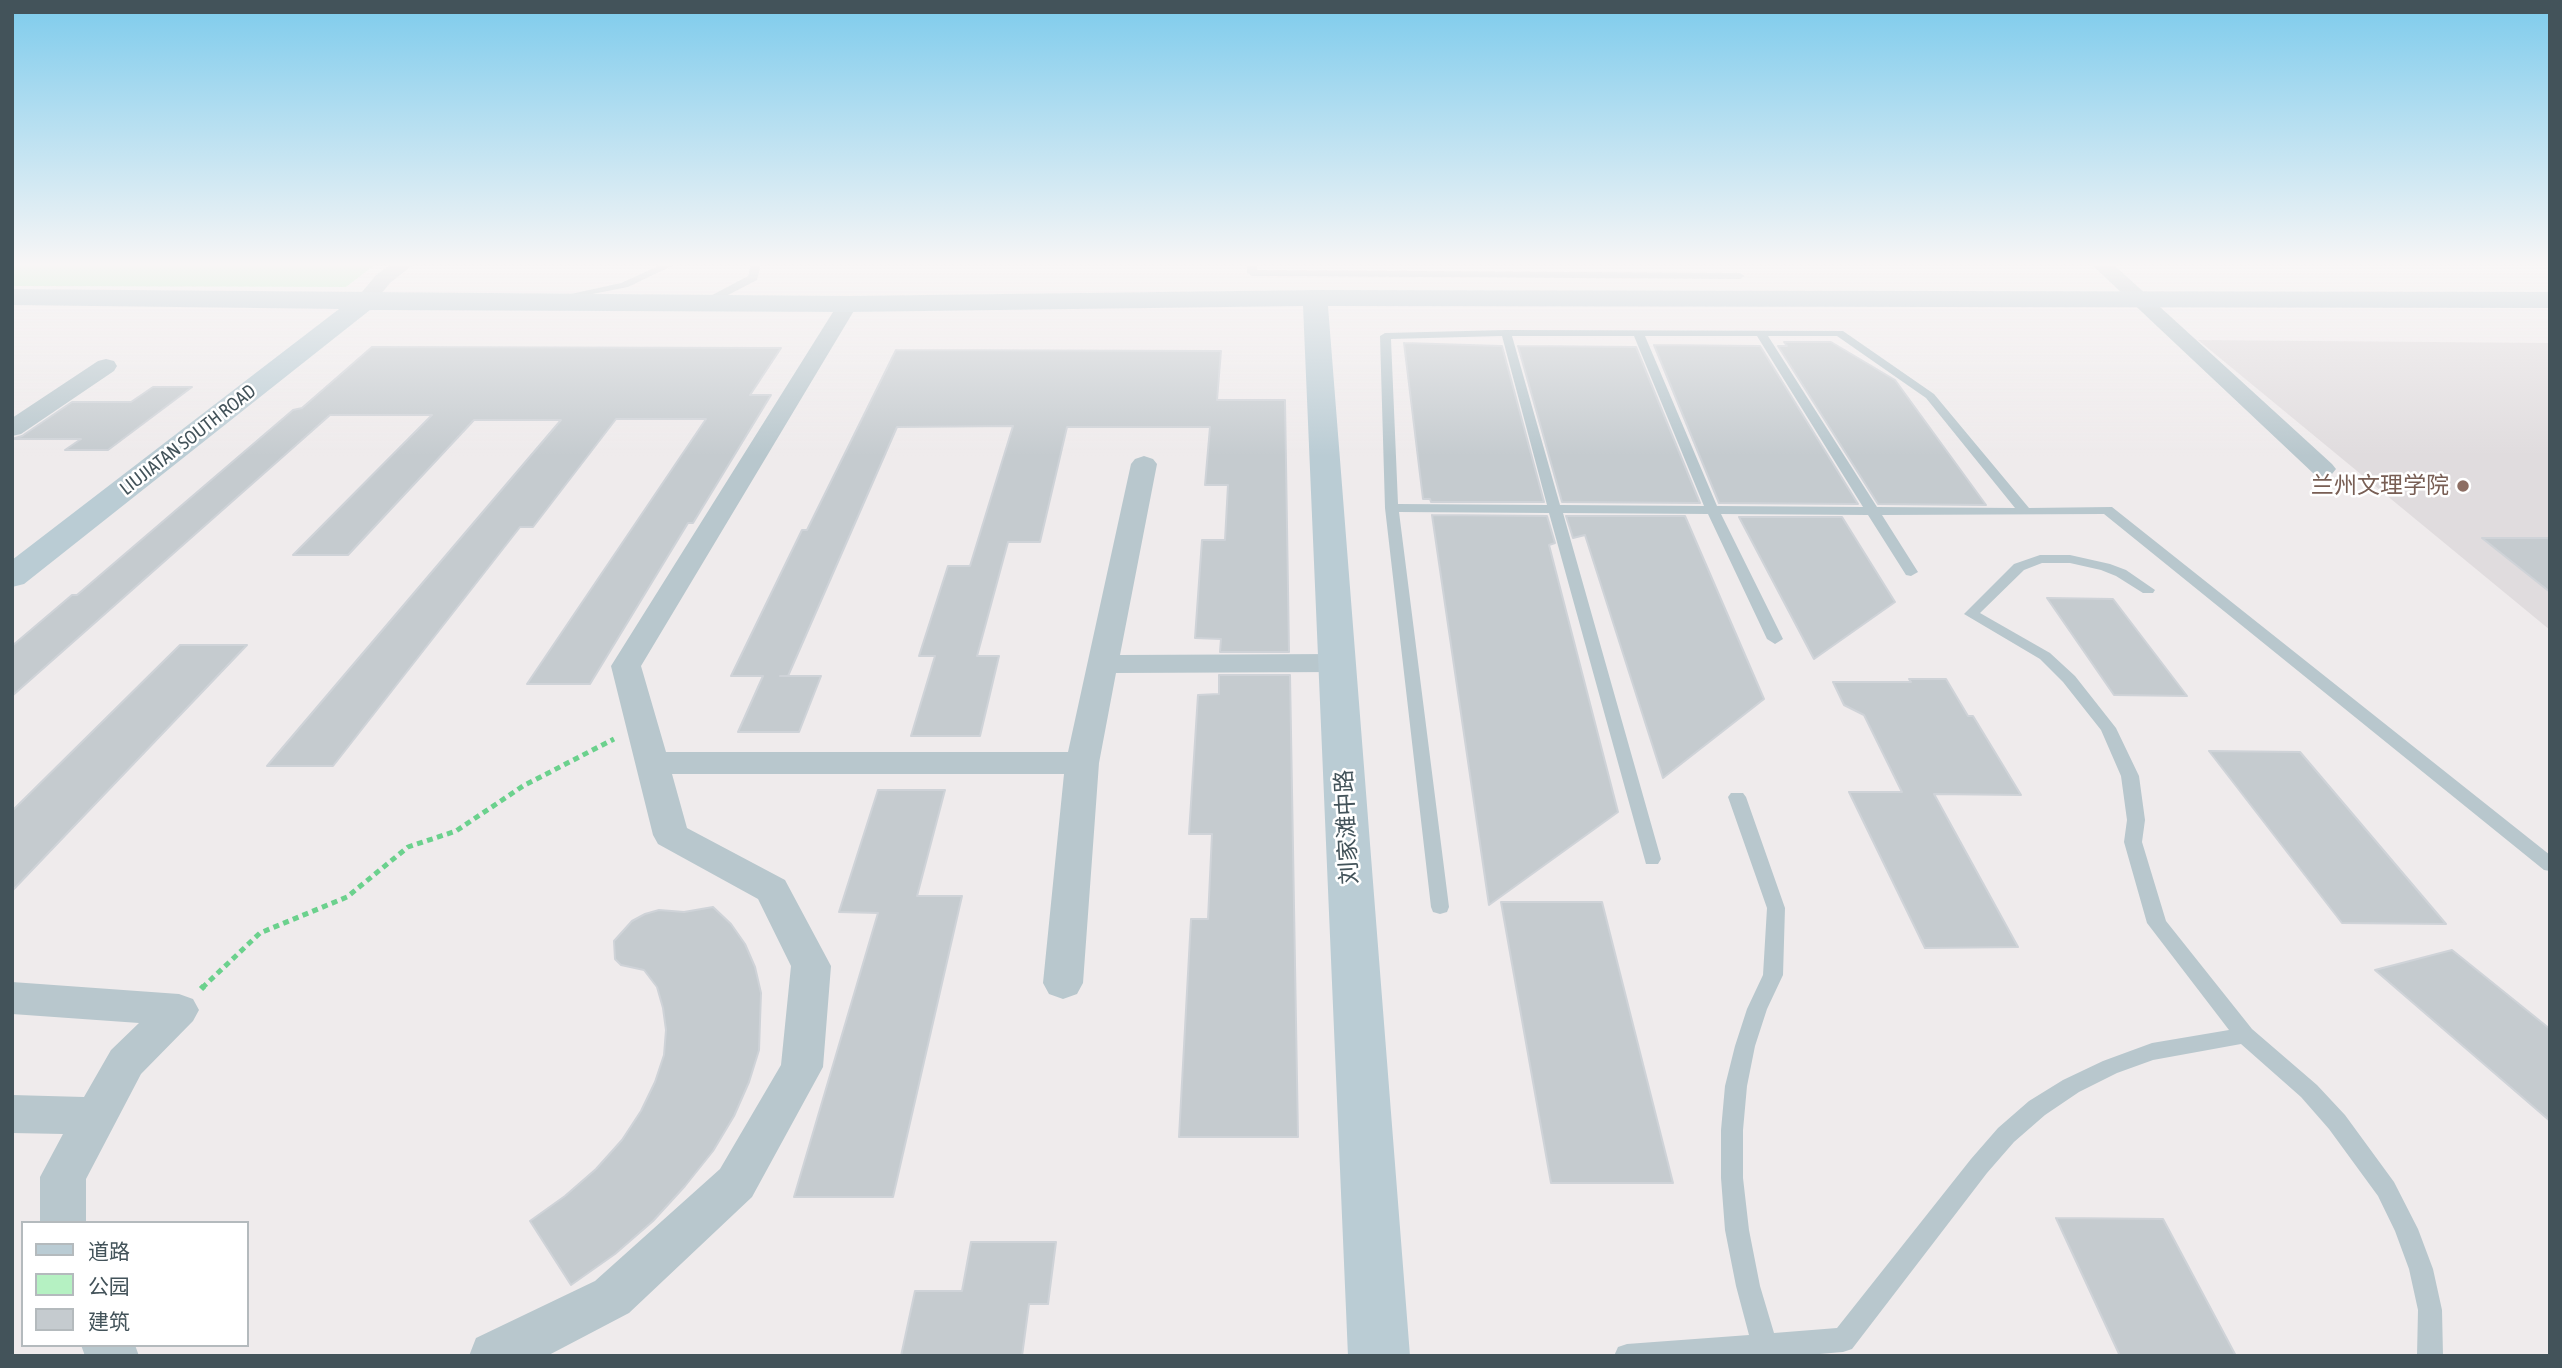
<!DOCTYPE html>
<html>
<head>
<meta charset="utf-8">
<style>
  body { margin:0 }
  #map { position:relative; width:2562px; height:1368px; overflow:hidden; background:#efebec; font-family:"Asap Condensed","Noto Sans SC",sans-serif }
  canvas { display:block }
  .frame { position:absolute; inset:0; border:14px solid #43535a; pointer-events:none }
  .legend { position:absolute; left:21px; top:1221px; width:228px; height:126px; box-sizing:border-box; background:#fff; border:2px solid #b4babd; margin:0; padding:9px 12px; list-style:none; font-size:21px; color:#43535a }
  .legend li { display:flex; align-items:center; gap:14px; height:35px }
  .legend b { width:35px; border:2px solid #b4babd }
</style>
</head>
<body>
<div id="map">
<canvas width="2562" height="1368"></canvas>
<div class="frame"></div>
<ul class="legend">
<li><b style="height:9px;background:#baccd4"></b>道路</li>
<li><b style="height:19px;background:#b5f1c2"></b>公园</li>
<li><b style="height:19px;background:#c5cbcf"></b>建筑</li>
</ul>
</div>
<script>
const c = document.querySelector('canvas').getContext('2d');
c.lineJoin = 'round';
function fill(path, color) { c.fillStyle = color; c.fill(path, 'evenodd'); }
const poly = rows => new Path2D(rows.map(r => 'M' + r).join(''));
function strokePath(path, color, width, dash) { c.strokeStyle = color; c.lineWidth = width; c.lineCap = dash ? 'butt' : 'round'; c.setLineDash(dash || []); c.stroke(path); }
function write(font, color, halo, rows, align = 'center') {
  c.font = font + ' "Asap Condensed","Noto Sans SC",sans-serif'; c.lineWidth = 5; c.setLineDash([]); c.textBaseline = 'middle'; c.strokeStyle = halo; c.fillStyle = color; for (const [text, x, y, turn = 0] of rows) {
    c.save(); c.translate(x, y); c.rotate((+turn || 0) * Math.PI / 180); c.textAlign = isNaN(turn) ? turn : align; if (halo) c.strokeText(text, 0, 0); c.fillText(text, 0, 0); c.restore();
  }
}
const education = poly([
  [2198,340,2550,343,2550,630]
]);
const green = poly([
  [12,264,376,264,346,287,12,286]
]);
const building = poly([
  [1784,342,1831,342,1895,380,1986,505,1878,504,1778,346,1787,346,1784,342],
  [1404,343,1502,346,1544,502,1431,502,1430,499,1423,499,1404,343],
  [1654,345,1760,346,1858,504,1719,503,1654,345],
  [1518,346,1636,347,1700,503,1562,502,1518,346],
  [372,347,781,348,750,395,771,395,693,523,688,523,590,684,527,684,706,419,616,419,533,527,520,527,333,766,267,766,561,420,474,420,348,555,293,555,432,415,330,415,12,696,12,646,72,595,77,595,293,410,302,408,372,347],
  [896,350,1221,351,1217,400,1285,400,1289,652,1220,652,1221,639,1195,638,1202,540,1225,540,1228,485,1205,485,1210,427,1067,427,1040,542,1008,542,977,656,999,656,980,736,911,736,935,656,919,656,948,566,970,566,1013,426,897,427,788,676,780,676,821,676,799,732,738,732,763,676,731,676,802,530,807,530,896,350],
  [153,387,192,387,108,450,65,450,81,439,12,439,22,436,72,402,131,402,153,387],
  [1432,515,1547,516,1555,543,1549,545,1618,812,1489,905,1432,515],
  [1566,516,1685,516,1764,699,1663,778,1585,535,1573,538,1566,516],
  [1739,517,1842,517,1895,602,1814,659,1739,517],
  [2482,538,2550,538,2550,592,2482,538],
  [2047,598,2113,599,2187,696,2114,695,2047,598],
  [180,645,247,645,12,891,12,811,180,645],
  [1219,675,1290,675,1298,1137,1179,1137,1191,919,1208,919,1212,834,1189,834,1198,695,1219,694,1219,675],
  [1909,679,1946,679,1968,716,1973,716,2021,795,1934,794,2018,947,1925,948,1849,792,1902,792,1864,715,1844,705,1833,682,1911,682,1909,679],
  [2209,751,2300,752,2446,924,2342,923,2209,751],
  [878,790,945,790,917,896,962,896,893,1197,794,1197,878,913,839,912,878,790],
  [1501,902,1602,902,1673,1183,1551,1183,1501,902],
  [713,907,731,924,745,944,755,967,761,993,759,1050,749,1082,734,1116,713,1151,685,1186,653,1221,615,1254,571,1285,530,1221,565,1196,596,1169,622,1140,641,1111,655,1082,664,1055,666,1030,663,1008,657,987,644,970,621,965,615,959,614,941,632,921,645,914,659,910,684,912,713,907],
  [2452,950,2550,1029,2550,1121,2375,970,2452,950],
  [2056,1218,2163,1219,2236,1356,2120,1356,2056,1218],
  [971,1242,1056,1242,1048,1304,1029,1304,1022,1356,901,1356,915,1291,962,1291,971,1242]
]);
const pathFar1 = poly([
  [202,988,260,933,347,897,408,847,456,831,523,786,614,739]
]);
const path = poly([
  [201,989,204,986]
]);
const lane = poly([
  [663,264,676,264,628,287,562,300,557,297,621,283,663,264],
  [751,264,761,264,757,280,709,305,701,305,701,301,748,276,751,264],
  [1247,264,1257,264,1257,270,1740,273,1745,276,1740,279,1252,276,1247,273,1247,264],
  [1506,330,1843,331,1934,394,2029,508,2112,507,2550,855,2550,871,2544,870,2104,514,1882,515,1918,572,1911,576,1906,575,1868,515,1721,514,1783,639,1775,644,1767,639,1708,514,1563,513,1661,859,1658,864,1646,864,1549,513,1399,512,1449,907,1447,912,1440,914,1433,912,1431,907,1385,508,1380,336,1385,333,1506,330],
  [1502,336,1547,505,1398,504,1391,339,1502,336],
  [1512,336,1634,336,1704,506,1560,505,1512,336],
  [1645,336,1757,336,1863,507,1717,506,1645,336],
  [1768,336,1837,336,1926,398,2015,508,1877,507,1768,336],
  [2040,555,2070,555,2110,564,2126,570,2155,590,2153,593,2143,593,2116,576,2101,570,2070,563,2042,563,2024,570,1980,613,2050,653,2075,676,2116,728,2139,776,2145,820,2142,842,2166,921,2252,1029,2317,1085,2345,1115,2394,1182,2418,1229,2433,1269,2442,1310,2443,1356,2417,1356,2418,1310,2409,1269,2395,1231,2378,1196,2329,1129,2301,1097,2241,1044,2153,1060,2117,1073,2079,1092,2045,1115,2014,1142,1987,1173,1852,1349,1843,1352,1796,1356,1614,1356,1618,1347,1627,1344,1749,1335,1736,1286,1725,1230,1721,1178,1721,1130,1725,1086,1735,1046,1747,1009,1763,975,1767,908,1728,797,1731,793,1743,793,1746,797,1785,908,1783,975,1767,1009,1755,1046,1747,1086,1743,1130,1743,1178,1749,1230,1760,1286,1774,1333,1837,1328,1971,1159,1998,1128,2029,1101,2063,1080,2103,1061,2152,1043,2229,1030,2147,923,2124,842,2127,820,2121,776,2101,730,2063,682,2040,659,1964,614,2014,564,2040,555]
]);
const street = poly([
  [391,264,414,264,390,283,371,306,357,306,354,302,357,298,376,275,391,264],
  [2091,264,2113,264,2332,464,2336,469,2332,474,2323,477,2314,474,2091,264],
  [848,298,855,300,858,304,641,666,666,752,1068,752,1131,464,1135,459,1144,456,1153,459,1157,464,1120,655,1337,654,1348,656,1352,663,1348,670,1337,672,1116,673,1099,763,1083,983,1077,994,1063,999,1049,994,1043,983,1064,774,672,774,687,828,785,880,831,966,823,1067,752,1197,629,1313,547,1356,469,1356,476,1338,595,1281,720,1169,781,1065,791,966,758,899,658,844,653,835,611,666,838,304,841,300,848,298],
  [106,359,114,361,117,366,114,371,21,434,12,436,12,418,98,361,106,359],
  [12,982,179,994,193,999,199,1010,193,1021,141,1074,86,1179,86,1223,40,1223,40,1177,63,1134,12,1133,12,1095,84,1097,111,1050,139,1023,12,1014,12,982],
  [81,1345,135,1345,139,1356,85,1356,81,1345]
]);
const secondary = poly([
  [12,289,848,296,1315,290,2550,292,2550,308,1328,306,1410,1356,1348,1356,1303,306,848,312,370,310,24,584,12,587,12,560,339,309,12,305,12,289]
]);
const markers = [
  [2463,486,7,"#8d6e63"]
];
const farStreetnames = [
  ["LIUJIATAN SOUTH ROAD",188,440,-38]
];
const educationNames = [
  ["兰州文理学院",2449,486]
];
const streetNames = [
  ["刘家滩中路",1347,827,-93]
];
fill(education, '#e0dcde');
fill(green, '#b5f1c2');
fill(building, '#c5cbcf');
strokePath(building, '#cfd3d8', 2);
strokePath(pathFar1, '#6bd18d', 5, [6, 4.5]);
strokePath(path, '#6bd18d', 6, [8, 5]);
fill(lane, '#b8c7cd');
fill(street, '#b8c7cd');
fill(secondary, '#baccd4');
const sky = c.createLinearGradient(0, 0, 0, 456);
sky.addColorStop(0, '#7dcbec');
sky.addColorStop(0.58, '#f8f6f6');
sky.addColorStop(1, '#f8f6f600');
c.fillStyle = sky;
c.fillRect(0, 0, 2562, 456);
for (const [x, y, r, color] of markers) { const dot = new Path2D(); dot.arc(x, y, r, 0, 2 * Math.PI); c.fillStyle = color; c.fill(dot); strokePath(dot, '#fff', 2.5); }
write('19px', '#43535a', '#fff', farStreetnames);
write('23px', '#785e54', '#fff', educationNames, 'right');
write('23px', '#43535a', '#fff', streetNames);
</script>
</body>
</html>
